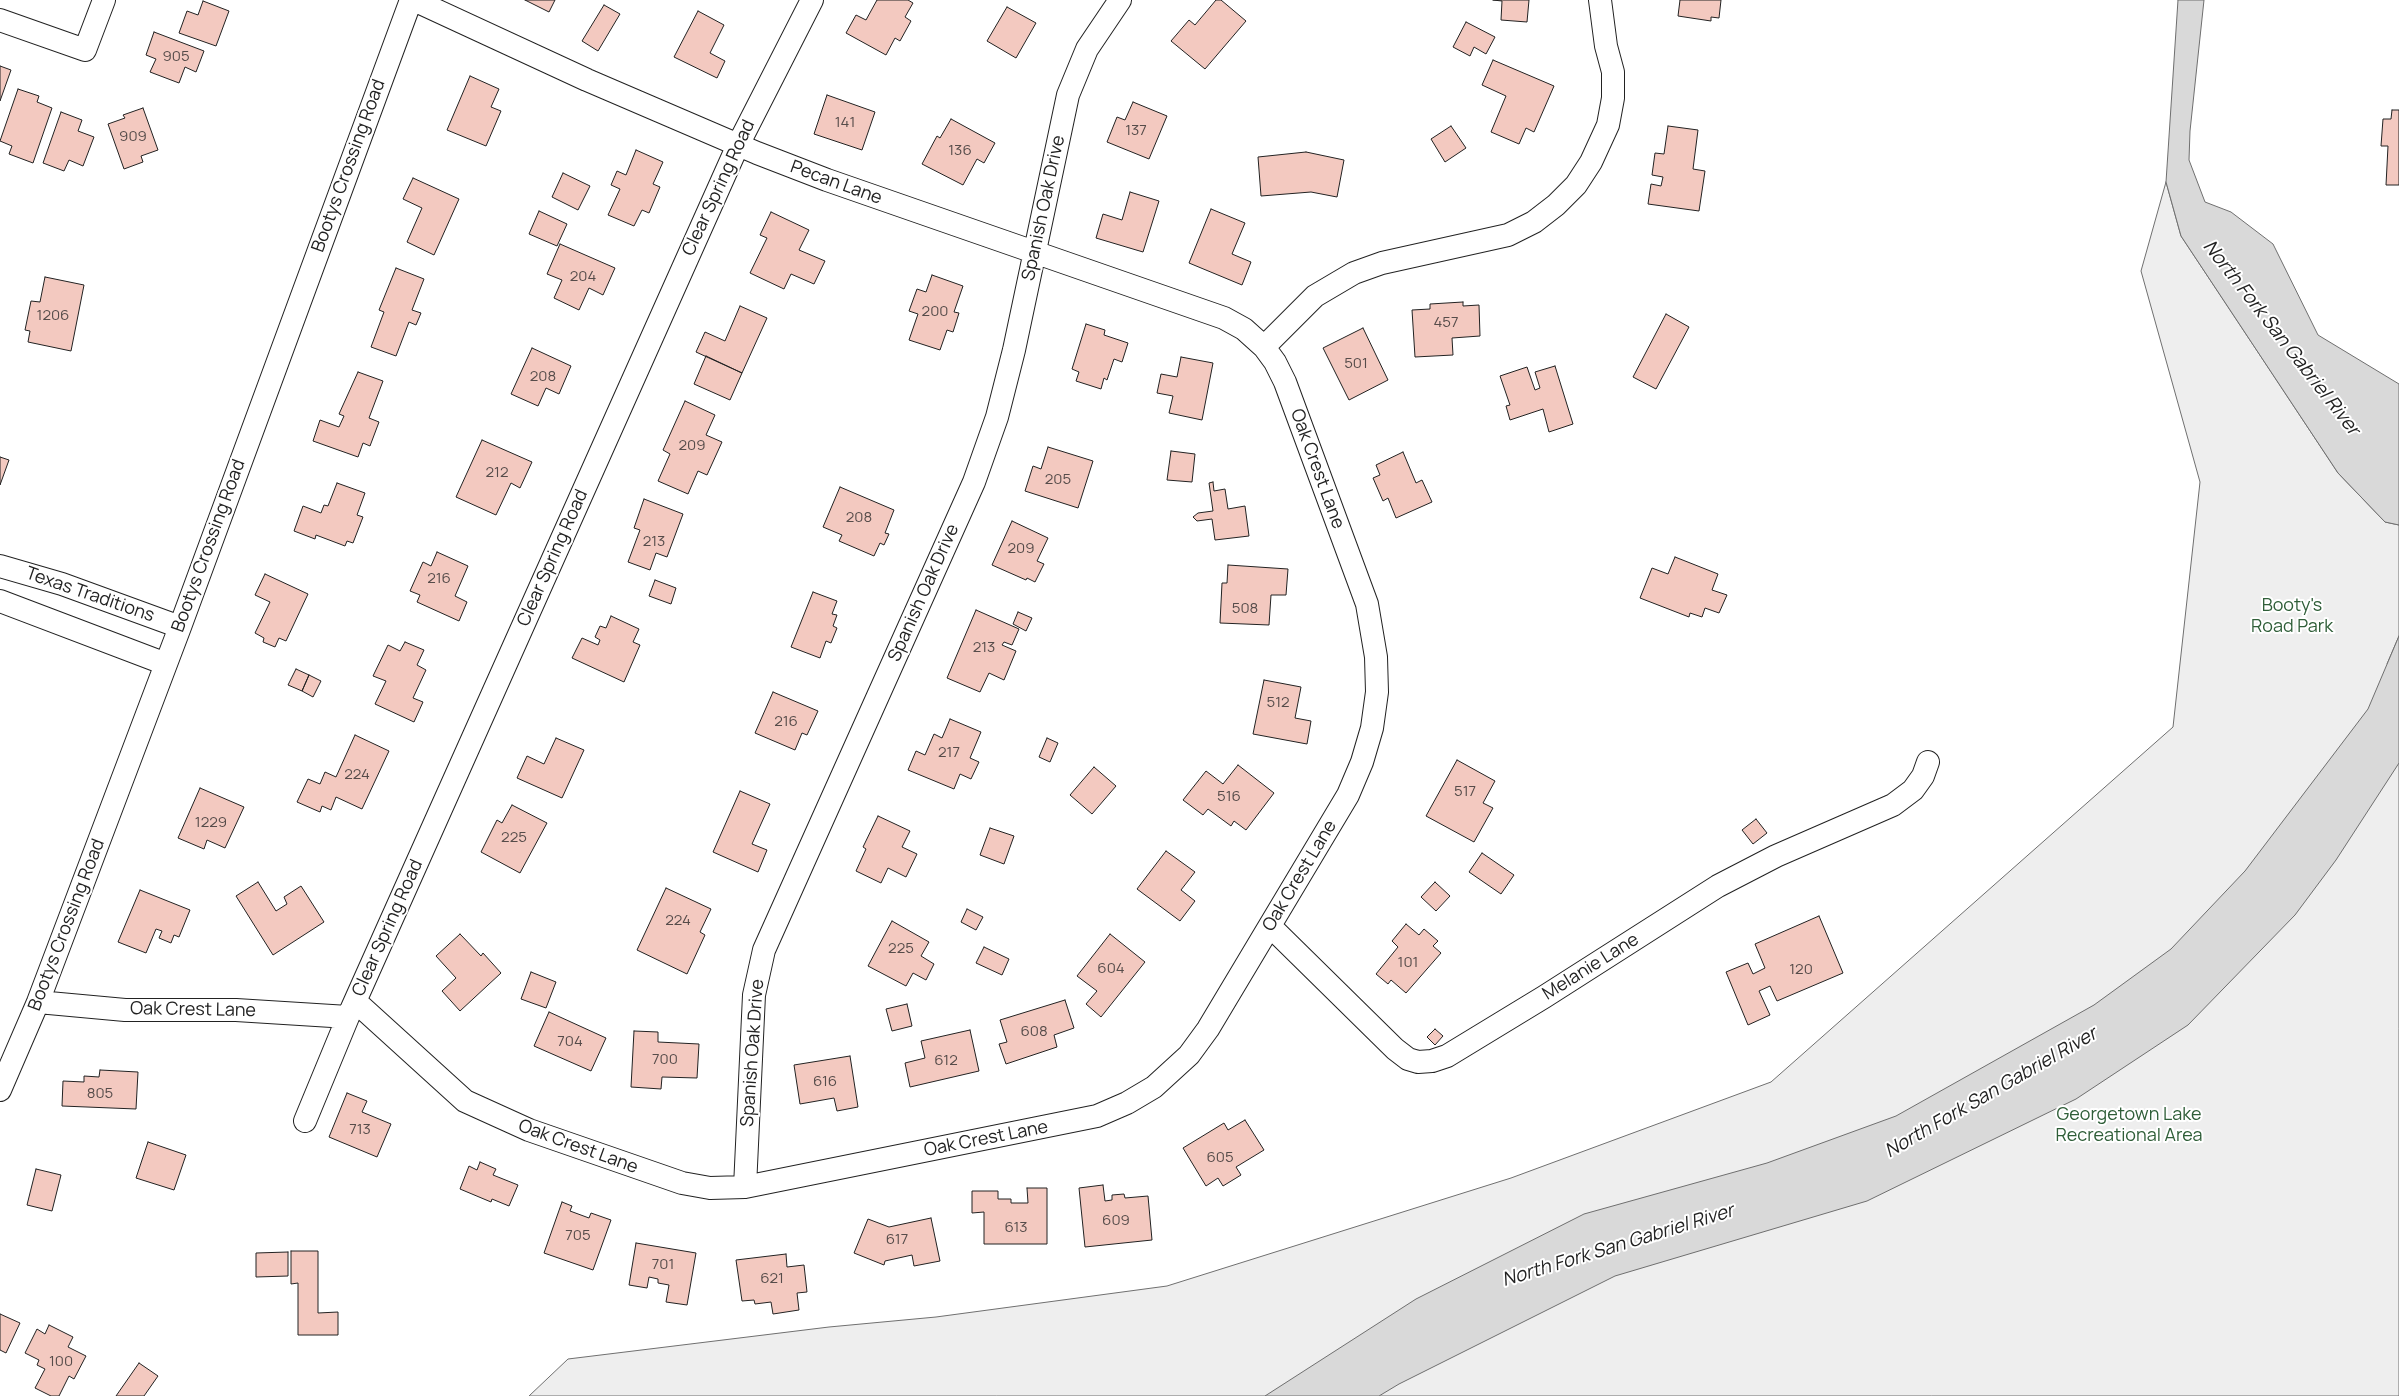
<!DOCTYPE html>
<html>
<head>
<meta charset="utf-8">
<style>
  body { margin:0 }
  canvas { display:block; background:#fff }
</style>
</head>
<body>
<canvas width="2399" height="1396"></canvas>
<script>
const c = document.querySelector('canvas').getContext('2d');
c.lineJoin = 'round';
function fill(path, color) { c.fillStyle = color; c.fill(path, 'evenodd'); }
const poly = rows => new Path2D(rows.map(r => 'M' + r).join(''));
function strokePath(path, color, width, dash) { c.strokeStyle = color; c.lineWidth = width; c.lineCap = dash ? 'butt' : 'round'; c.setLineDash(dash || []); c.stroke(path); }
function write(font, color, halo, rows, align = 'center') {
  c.font = font + ' Manrope,sans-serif'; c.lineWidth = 4; c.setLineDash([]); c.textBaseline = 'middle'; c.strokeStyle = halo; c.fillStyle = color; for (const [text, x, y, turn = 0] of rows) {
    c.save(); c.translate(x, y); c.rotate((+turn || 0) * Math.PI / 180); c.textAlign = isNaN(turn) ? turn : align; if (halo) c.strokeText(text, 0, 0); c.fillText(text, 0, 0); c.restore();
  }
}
const green = poly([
  [2166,182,2181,236,2338,473,2385,522,2399,525,2399,636,2387,664,2399,661,2399,1396,529,1396,568,1359,829,1327,936,1317,1167,1286,1511,1178,1771,1082,2173,727,2200,482,2141,271,2166,182]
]);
const water = poly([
  [2178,0,2204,0,2190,131,2189,160,2205,202,2231,212,2273,244,2318,335,2399,384,2399,525,2385,522,2338,473,2181,236,2166,182,2178,0],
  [2399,636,2399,763,2336,860,2295,915,2188,1025,2076,1099,1867,1201,1615,1276,1399,1384,1379,1396,1265,1396,1416,1299,1584,1214,1767,1163,1896,1116,2094,1005,2171,949,2245,871,2368,709,2399,636]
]);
const building = poly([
  [525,0,555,0,549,12,525,0],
  [877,0,908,0,913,3,905,17,911,21,900,41,895,38,886,55,846,33,856,15,866,20,877,0],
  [1216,0,1221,0,1246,21,1205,69,1171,41,1189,20,1195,25,1216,0],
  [1493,0,1529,0,1527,22,1501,20,1502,1,1493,0],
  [1680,0,1721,0,1719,18,1711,17,1711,21,1678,16,1680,0],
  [203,1,229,11,216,46,179,33,187,11,198,15,203,1],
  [604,5,620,14,598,51,582,41,604,5],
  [1007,7,1036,23,1016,58,987,41,1007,7],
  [698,11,724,25,710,53,725,61,717,78,674,57,698,11],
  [1466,22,1495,37,1486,54,1474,47,1470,56,1453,47,1466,22],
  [154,32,204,51,196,72,185,67,179,83,150,72,156,59,146,55,154,32],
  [1493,60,1554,86,1534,132,1526,128,1519,144,1491,132,1506,96,1482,85,1493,60],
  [0,66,11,70,0,101,0,66],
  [470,76,499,89,491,107,501,111,486,146,447,130,470,76],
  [18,89,39,96,37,102,52,108,33,163,9,154,12,146,0,141,18,89],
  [827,95,875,112,862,150,814,134,827,95],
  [1133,102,1167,116,1149,159,1107,142,1117,117,1125,120,1133,102],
  [143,108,158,150,141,156,143,162,124,169,108,124,125,118,123,115,143,108],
  [2392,110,2399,110,2399,185,2386,185,2388,146,2381,146,2383,119,2391,119,2392,110],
  [61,112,82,120,78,131,94,137,83,166,69,160,64,171,43,163,61,112],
  [951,119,995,143,984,163,977,159,963,185,922,164,937,136,940,138,951,119],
  [1451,126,1466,148,1445,162,1431,139,1451,126],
  [1668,126,1698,130,1693,169,1705,171,1699,211,1648,204,1651,184,1661,186,1663,177,1652,175,1655,153,1664,154,1668,126],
  [636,150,663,162,653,184,660,187,649,213,642,210,634,226,608,215,620,189,611,185,617,171,626,175,636,150],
  [1306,152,1344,160,1337,197,1311,192,1261,196,1258,157,1306,152],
  [563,173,590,186,578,210,552,197,563,173],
  [413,178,459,199,434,255,407,242,422,208,403,199,413,178],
  [1130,192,1159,201,1143,252,1096,238,1103,214,1122,220,1130,192],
  [1211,209,1245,223,1232,254,1251,262,1242,285,1189,263,1211,209],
  [539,211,567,224,557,246,529,234,539,211],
  [771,212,809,230,799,250,825,261,814,284,791,274,784,289,750,273,767,238,760,235,771,212],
  [560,244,615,268,603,295,589,288,579,310,554,298,562,280,547,274,560,244],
  [396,268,424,279,412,310,421,313,416,325,409,322,396,356,371,347,384,312,379,310,396,268],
  [932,275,963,286,954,312,959,313,953,332,947,330,940,350,909,340,918,314,909,311,917,289,926,292,932,275],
  [45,277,84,285,71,351,28,342,30,331,25,330,31,301,40,302,45,277],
  [1463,302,1463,306,1479,305,1480,336,1452,338,1453,355,1415,357,1412,310,1430,309,1430,304,1463,302],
  [740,306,767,318,742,373,696,352,705,332,725,341,740,306],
  [1666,314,1689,327,1656,389,1633,377,1666,314],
  [1086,324,1105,330,1104,335,1128,343,1122,362,1114,359,1107,380,1104,378,1101,389,1076,381,1079,372,1072,369,1086,324],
  [1363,328,1388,380,1349,400,1323,348,1363,328],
  [532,348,571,366,559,394,546,388,538,406,511,394,532,348],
  [706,356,742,373,730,400,694,384,706,356],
  [1181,357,1213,363,1202,420,1169,413,1173,396,1157,393,1161,374,1177,377,1181,357],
  [1555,366,1573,424,1549,432,1543,409,1510,420,1506,406,1510,405,1500,376,1527,367,1535,390,1540,388,1535,372,1555,366],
  [358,372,383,381,369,418,379,422,370,446,363,443,358,457,313,441,320,420,339,427,344,416,339,414,358,372],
  [685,401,715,415,706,435,722,442,707,475,698,471,688,494,658,481,670,454,663,450,685,401],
  [482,440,532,462,520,488,511,483,496,515,456,497,482,440],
  [1048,447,1093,461,1078,508,1025,491,1033,466,1041,469,1048,447],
  [1171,451,1195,454,1192,482,1167,480,1171,451],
  [1403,452,1416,483,1422,480,1432,502,1396,518,1388,498,1383,501,1373,478,1380,475,1376,465,1403,452],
  [0,457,9,460,0,485,0,457],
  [1213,482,1214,491,1225,489,1228,509,1245,506,1249,536,1215,540,1212,519,1197,521,1193,517,1198,513,1213,511,1209,483,1213,482],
  [337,483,365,493,357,515,363,517,353,543,347,541,345,546,316,535,315,539,294,531,303,506,321,513,324,505,328,506,337,483],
  [840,487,894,510,885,533,889,534,884,545,880,543,874,556,839,541,842,535,823,527,840,487],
  [644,499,683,514,667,557,656,553,650,570,628,562,640,530,634,528,644,499],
  [1012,521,1048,538,1037,561,1044,564,1035,582,1027,578,1026,580,992,565,1012,521],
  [437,552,468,566,455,596,467,602,459,621,417,602,420,595,410,591,423,562,431,566,437,552],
  [1675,557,1718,574,1712,590,1727,595,1719,613,1705,608,1702,617,1690,613,1689,617,1640,598,1652,568,1668,574,1675,557],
  [1228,565,1288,569,1286,595,1271,595,1269,625,1220,623,1222,583,1227,583,1228,565],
  [265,574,308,594,286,641,279,638,275,647,263,642,264,638,255,633,270,602,255,595,265,574],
  [655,580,676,588,671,604,649,596,655,580],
  [813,592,837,601,832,614,837,615,833,626,837,628,831,643,826,641,820,658,791,647,813,592],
  [976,610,1019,629,1012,645,1004,642,1002,645,1016,651,1004,680,989,673,980,692,947,678,976,610],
  [1018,612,1032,618,1026,631,1013,624,1018,612],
  [611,616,639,629,633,642,640,645,624,682,572,658,582,638,598,645,600,640,595,637,600,626,606,628,611,616],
  [405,642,424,650,417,665,426,670,413,698,423,702,414,722,375,704,386,681,373,676,388,645,400,651,405,642],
  [296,669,309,675,302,691,288,685,296,669],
  [309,675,321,681,313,697,302,691,309,675],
  [1264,680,1301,687,1295,718,1311,721,1307,744,1253,734,1264,680],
  [773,692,818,711,807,735,802,733,795,750,755,733,773,692],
  [950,719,981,732,970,758,979,762,971,779,960,774,954,789,908,770,916,751,925,755,934,734,942,738,950,719],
  [355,735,389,751,362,809,336,797,331,810,322,806,320,812,297,802,308,779,320,784,325,772,336,777,355,735],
  [556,738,584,750,562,798,517,778,527,756,544,764,556,738],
  [1047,738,1058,743,1050,762,1039,757,1047,738],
  [1457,760,1495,781,1483,803,1493,808,1474,842,1426,816,1457,760],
  [1238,765,1274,793,1246,830,1234,821,1231,826,1208,809,1203,815,1183,800,1206,771,1223,784,1238,765],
  [1094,767,1116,786,1092,814,1070,795,1094,767],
  [200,788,244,807,225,848,207,840,204,849,178,838,200,788],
  [740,791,770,804,752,844,767,850,758,872,713,852,740,791],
  [512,805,547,823,520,873,481,852,497,820,502,823,512,805],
  [878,816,910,831,902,847,917,854,906,877,888,868,881,883,856,871,866,849,863,847,878,816],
  [1756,819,1767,833,1753,844,1742,830,1756,819],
  [990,828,1014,836,1004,864,980,855,990,828],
  [1166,851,1195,872,1181,890,1195,901,1180,921,1137,889,1166,851],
  [1482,853,1514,875,1501,894,1469,872,1482,853],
  [258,882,276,911,287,904,284,897,301,886,324,922,273,955,236,896,258,882],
  [1435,882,1450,896,1436,911,1421,897,1435,882],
  [666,888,711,909,700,932,705,935,687,974,637,950,666,888],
  [140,890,190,910,179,937,174,935,171,943,159,938,162,931,156,929,146,953,118,942,140,890],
  [967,909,983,917,976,930,961,922,967,909],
  [1819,916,1843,973,1777,1001,1770,986,1759,991,1770,1015,1748,1025,1726,972,1748,963,1753,974,1765,968,1755,944,1819,916],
  [892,921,929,942,921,956,934,964,926,980,913,973,906,986,868,966,892,921],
  [1406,924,1419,935,1424,929,1438,941,1433,946,1441,953,1406,993,1391,980,1388,984,1376,974,1398,947,1392,941,1406,924],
  [460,934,481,956,483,953,501,973,460,1011,442,991,456,978,436,956,460,934],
  [1110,934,1145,962,1101,1017,1086,1004,1097,991,1077,976,1110,934],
  [984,947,1009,959,1002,975,976,963,984,947],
  [531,972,556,982,546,1008,521,999,531,972],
  [1065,1000,1074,1028,1054,1035,1057,1047,1006,1064,999,1044,1007,1042,1000,1020,1065,1000],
  [907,1004,912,1026,892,1031,886,1009,907,1004],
  [549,1012,606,1038,591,1071,534,1046,549,1012],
  [1435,1029,1443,1036,1435,1045,1427,1037,1435,1029],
  [970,1030,979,1071,910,1087,905,1063,925,1058,921,1041,970,1030],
  [634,1031,658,1032,658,1042,699,1044,697,1078,662,1077,661,1089,631,1087,634,1031],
  [850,1056,858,1107,837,1111,834,1098,800,1104,794,1065,850,1056],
  [100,1070,138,1072,136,1109,62,1106,63,1081,84,1082,84,1076,99,1077,100,1070],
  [347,1093,367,1101,362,1112,391,1124,377,1157,329,1137,347,1093],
  [1245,1120,1264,1150,1236,1167,1241,1175,1223,1186,1218,1178,1206,1186,1183,1148,1224,1123,1228,1130,1245,1120],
  [148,1142,186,1155,174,1190,136,1178,148,1142],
  [480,1162,496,1169,493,1175,518,1185,509,1206,492,1199,491,1202,460,1189,469,1166,477,1170,480,1162],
  [36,1169,61,1175,52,1211,27,1205,36,1169],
  [1103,1185,1105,1201,1112,1200,1112,1195,1124,1194,1125,1198,1148,1196,1152,1240,1085,1247,1079,1188,1103,1185],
  [1027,1188,1047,1188,1047,1244,984,1244,984,1212,972,1213,972,1191,998,1191,998,1199,1011,1199,1011,1203,1028,1203,1027,1188],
  [562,1202,572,1206,570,1211,589,1218,591,1213,611,1220,593,1270,544,1253,562,1202],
  [931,1218,940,1261,914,1266,912,1255,885,1261,884,1265,854,1253,868,1219,889,1227,931,1218],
  [636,1243,696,1253,687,1305,666,1302,669,1285,658,1283,658,1279,649,1277,647,1288,629,1285,636,1243],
  [291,1251,318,1251,318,1313,338,1312,338,1335,298,1335,298,1283,291,1284,291,1251],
  [288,1252,288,1276,256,1277,256,1253,288,1252],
  [786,1254,787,1267,804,1265,807,1292,797,1293,799,1310,773,1314,771,1302,755,1304,754,1300,742,1301,736,1260,786,1254],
  [0,1314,20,1323,6,1353,0,1350,0,1314],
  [49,1325,73,1337,68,1347,86,1356,74,1379,69,1376,59,1396,51,1396,35,1388,45,1369,37,1365,39,1360,25,1353,37,1329,45,1334,49,1325],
  [139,1363,158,1376,144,1396,116,1396,139,1363]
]);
const minor = poly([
  [0,20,85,50,104,0],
  [1264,347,1315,296,1354,273,1382,263,1508,235,1534,222,1556,205,1576,185,1591,162,1608,125,1613,98,1613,72,1606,46,1600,0],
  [0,566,62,584,180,627],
  [0,601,166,664],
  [1270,926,1395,1049,1408,1059,1418,1062,1432,1061,1447,1056,1544,997,1718,886,1776,856,1893,805,1913,790,1923,776,1928,762],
  [38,1002,125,1010,236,1010,348,1017],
  [356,1002,465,1101,529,1130,682,1183,710,1188,745,1187,1097,1116,1127,1103,1154,1087,1189,1055,1208,1029,1348,795,1362,762,1372,728,1377,692,1376,657,1367,604,1285,382,1275,362,1264,347,1244,329,1224,318,827,180,757,153,587,80,414,0],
  [0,1090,38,1002,180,627,411,0],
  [305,1121,348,1017,738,145,812,0],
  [745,1187,754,995,764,950,974,482,997,417,1014,350,1068,95,1087,49,1120,0]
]);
const numberNames = [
  ["905",176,57],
  ["141",845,123],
  ["137",1136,131],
  ["909",133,137],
  ["136",960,151],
  ["204",583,277],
  ["200",935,312],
  ["1206",53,316],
  ["457",1446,323],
  ["501",1356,364],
  ["208",543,377],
  ["209",692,446],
  ["212",497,473],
  ["205",1058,480],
  ["208",859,518],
  ["213",654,542],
  ["209",1021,549],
  ["216",439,579],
  ["508",1245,609],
  ["213",984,648],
  ["512",1278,703],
  ["216",786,722],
  ["217",949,753],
  ["224",357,775],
  ["517",1465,792],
  ["516",1229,797],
  ["1229",211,823],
  ["225",514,838],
  ["224",678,921],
  ["225",901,949],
  ["101",1408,963],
  ["604",1111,969],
  ["120",1801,970],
  ["608",1034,1032],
  ["704",570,1042],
  ["700",665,1060],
  ["612",946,1061],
  ["616",825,1082],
  ["805",100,1094],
  ["713",360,1130],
  ["605",1220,1158],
  ["609",1116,1221],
  ["613",1016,1228],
  ["705",578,1236],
  ["617",897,1240],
  ["701",663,1265],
  ["621",772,1279],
  ["100",61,1362]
];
const streetNames = [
  ["Bootys Crossing Road",349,166,-70],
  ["Pecan Lane",836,183,20],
  ["Clear Spring Road",719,188,-65],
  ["Spanish Oak Drive",1044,208,-78],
  ["Oak Crest Lane",1317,469,70],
  ["Bootys Crossing Road",209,546,-70],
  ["Clear Spring Road",553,558,-66],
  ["Spanish Oak Drive",924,593,-66],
  ["Texas Traditions",90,595,19],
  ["Oak Crest Lane",1300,876,-59],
  ["Bootys Crossing Road",67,925,-69],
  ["Clear Spring Road",388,928,-66],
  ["Melanie Lane",1591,967,-32],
  ["Oak Crest Lane",193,1010,1],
  ["Spanish Oak Drive",753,1053,-86],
  ["Oak Crest Lane",986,1139,-11],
  ["Oak Crest Lane",578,1147,20]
];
const parkNames = [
  ["Booty's",2292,606],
  ["Road Park",2292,627],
  ["Georgetown Lake",2129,1115],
  ["Recreational Area",2129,1136]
];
const waterNames = [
  ["North Fork San Gabriel River",2281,338,52],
  ["North Fork San Gabriel River",1991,1093,-30],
  ["North Fork San Gabriel River",1618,1246,-17]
];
fill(green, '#eee');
strokePath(green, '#6f6f6f', 1);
fill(water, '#d9d9d9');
strokePath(water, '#6f6f6f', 1);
fill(building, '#f3c9c0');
strokePath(building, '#222', 1);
strokePath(minor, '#222', 24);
strokePath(minor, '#fff', 22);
write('15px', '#564c4a', null, numberNames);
write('18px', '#222', '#fff', streetNames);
write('18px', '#2f5e38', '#fff', parkNames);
write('italic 19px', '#222', '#fff', waterNames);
</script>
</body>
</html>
